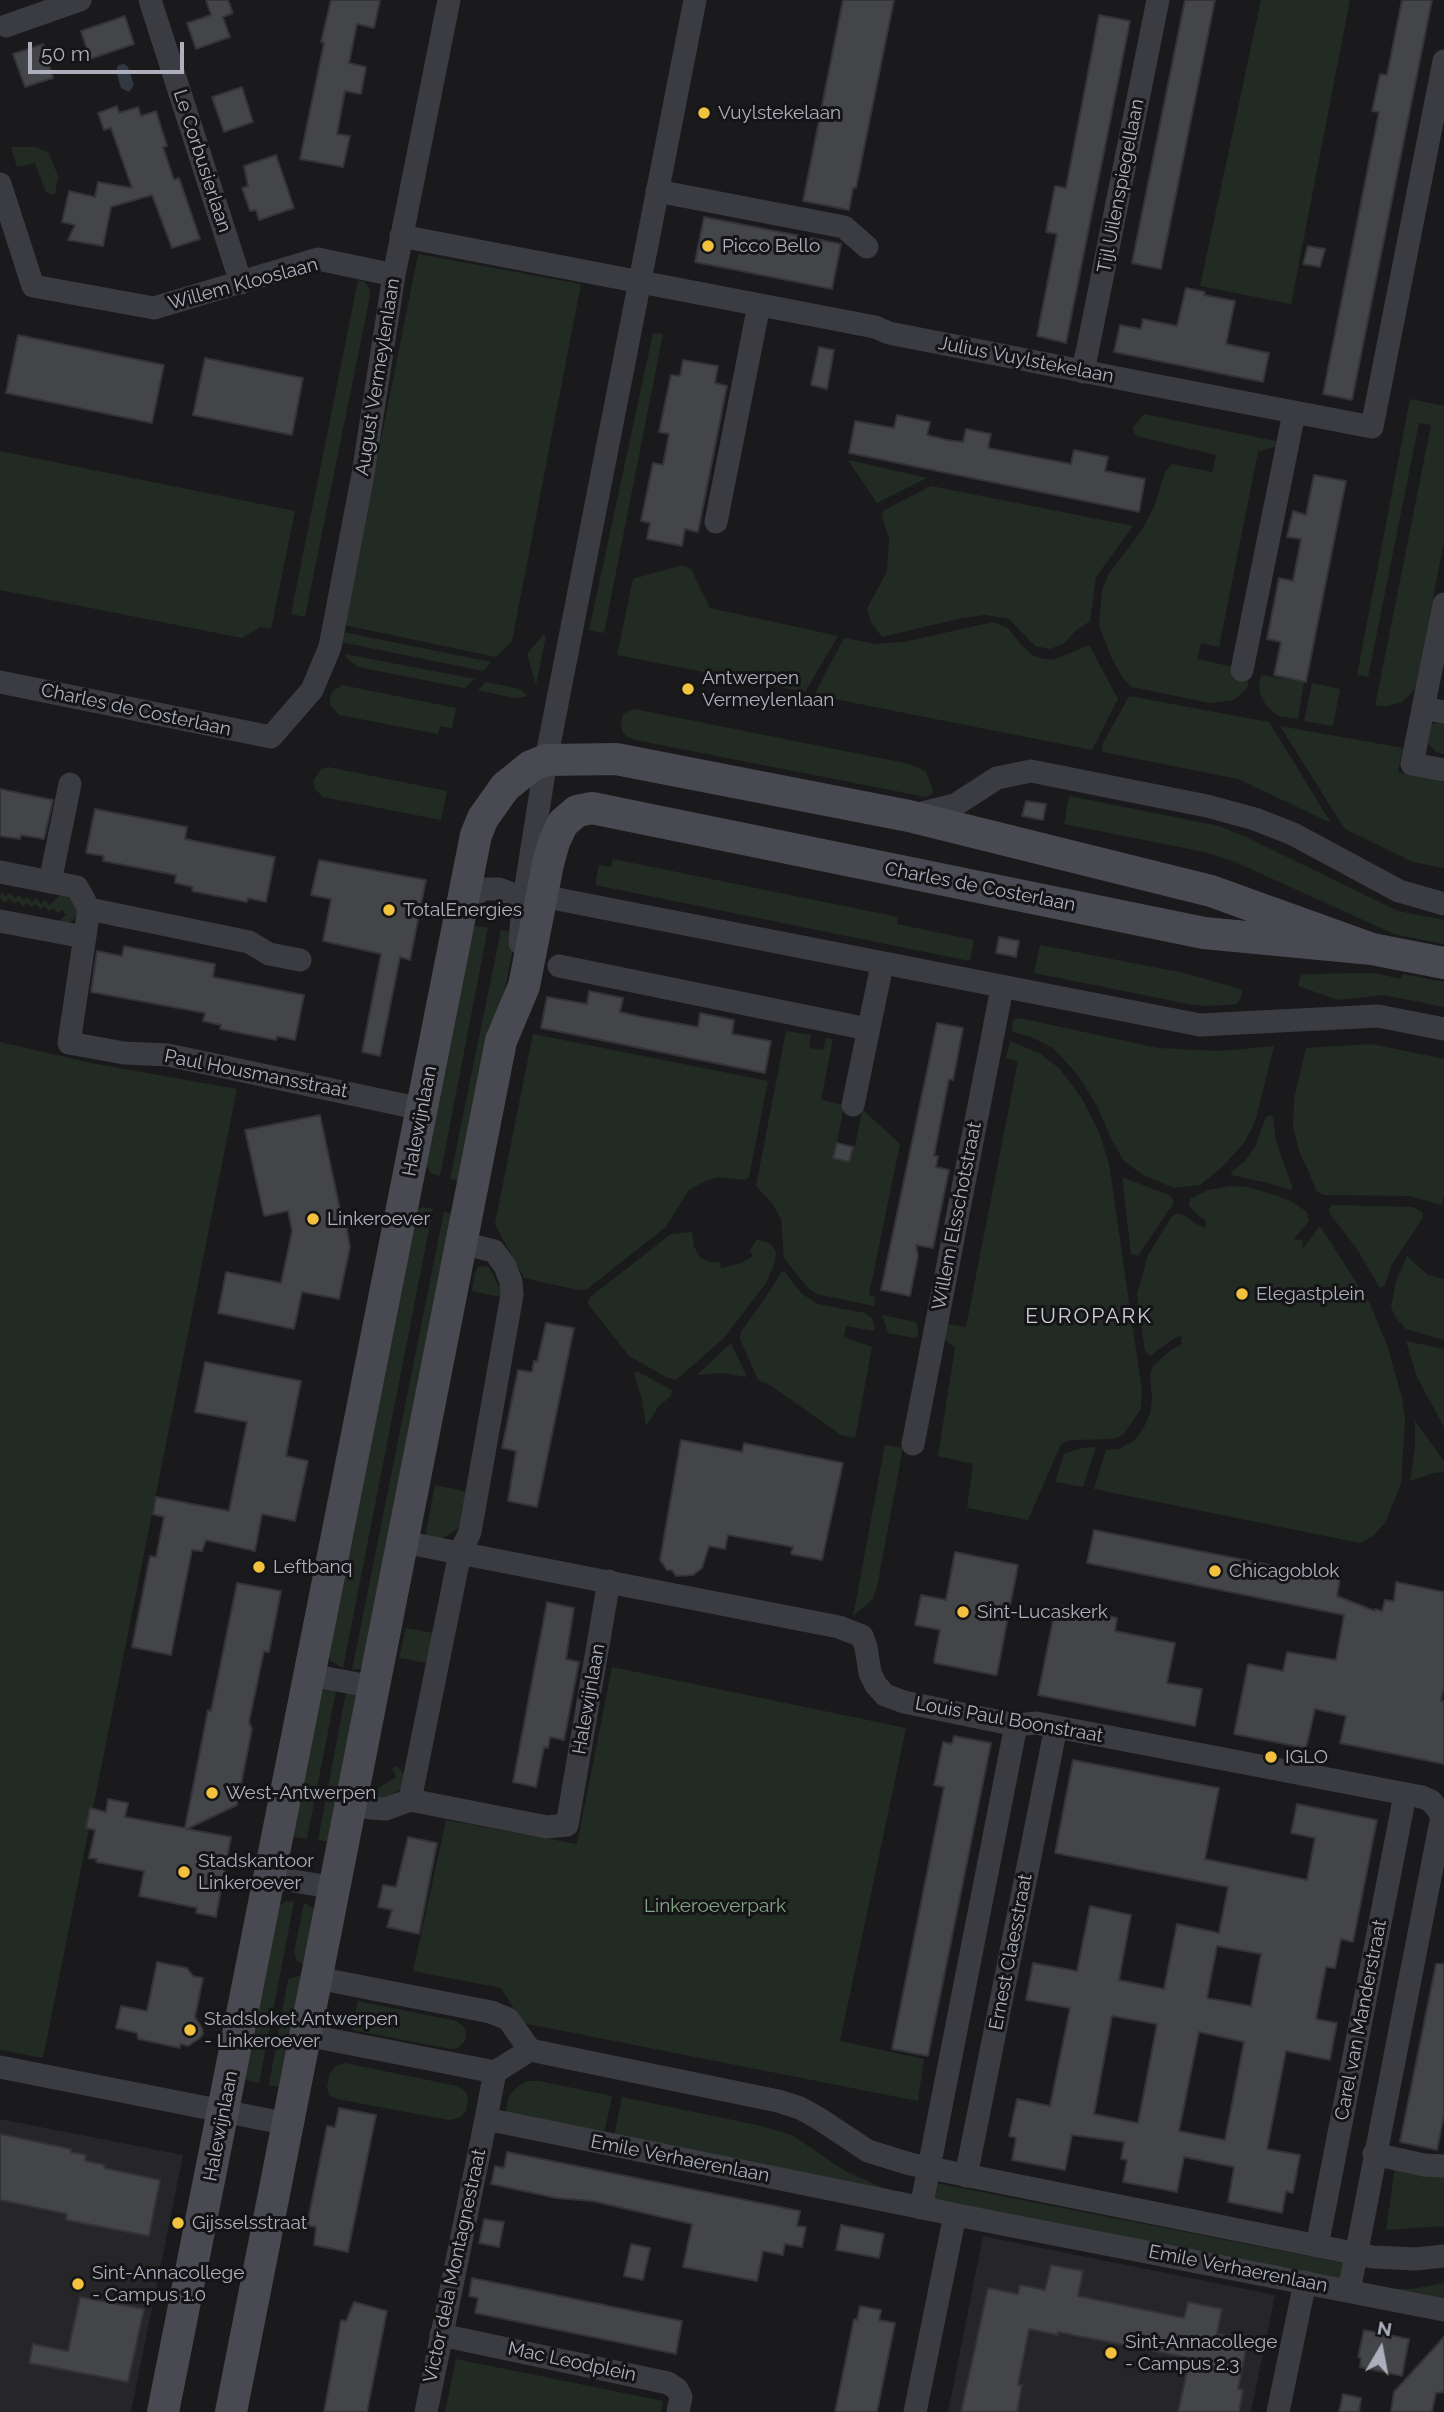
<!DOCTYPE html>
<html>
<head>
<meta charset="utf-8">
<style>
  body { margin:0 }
  #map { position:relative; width:1444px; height:2412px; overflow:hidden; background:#1a1a1c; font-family:Raleway,sans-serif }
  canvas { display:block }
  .north { position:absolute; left:1346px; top:2314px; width:70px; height:70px; -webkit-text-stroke:5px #151517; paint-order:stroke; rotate:10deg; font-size:19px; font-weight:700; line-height:28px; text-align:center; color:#adb0bc }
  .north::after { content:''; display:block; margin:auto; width:24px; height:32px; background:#adb0bc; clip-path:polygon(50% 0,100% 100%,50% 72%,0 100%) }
  .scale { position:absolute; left:28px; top:42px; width:156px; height:32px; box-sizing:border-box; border:4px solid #adb0bc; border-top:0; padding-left:9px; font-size:21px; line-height:24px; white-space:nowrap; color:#adb0bc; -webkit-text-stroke:5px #151517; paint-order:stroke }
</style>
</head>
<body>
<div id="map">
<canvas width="1444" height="2412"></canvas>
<div class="north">N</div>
<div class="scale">50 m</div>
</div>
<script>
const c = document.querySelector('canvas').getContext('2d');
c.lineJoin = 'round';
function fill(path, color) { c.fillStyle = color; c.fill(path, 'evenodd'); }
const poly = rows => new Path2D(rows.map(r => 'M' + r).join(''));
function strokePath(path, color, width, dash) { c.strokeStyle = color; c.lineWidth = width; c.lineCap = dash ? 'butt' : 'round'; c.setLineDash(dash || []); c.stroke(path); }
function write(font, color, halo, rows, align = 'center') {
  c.font = font + ' Raleway,sans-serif'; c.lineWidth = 6; c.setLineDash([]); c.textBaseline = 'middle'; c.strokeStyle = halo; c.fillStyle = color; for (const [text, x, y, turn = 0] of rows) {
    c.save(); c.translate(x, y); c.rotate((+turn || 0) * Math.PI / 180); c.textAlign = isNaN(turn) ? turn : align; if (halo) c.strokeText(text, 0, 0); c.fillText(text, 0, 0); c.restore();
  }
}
const built = poly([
  [0,2119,183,2155,131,2412,0,2412],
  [983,2236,1275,2295,1251,2412,948,2412]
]);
const green = poly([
  [1261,0,1350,0,1291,304,1200,286],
  [11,147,36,147,49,153,58,176,55,195,46,192,35,163,17,167],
  [418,254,581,284,512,641,496,657,344,625],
  [358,280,365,282,369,288,370,296,305,617,291,614],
  [653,333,663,334,604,633,589,630],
  [1410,399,1444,406,1444,541,1416,688,1402,702,1388,706,1375,706,1431,425,1419,423,1368,677,1357,675],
  [1144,414,1280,442,1280,445,1258,452,1219,647,1201,643,1197,659,1251,671,1247,688,1234,700,1210,703,1132,687,1124,680,1111,657,1099,625,1102,590,1108,575,1142,530,1154,507,1165,472,1172,464,1212,472,1216,455,1140,437,1134,433,1133,427],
  [0,451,295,511,271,629,260,627,242,638,0,590],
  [848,460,927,478,877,503],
  [931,486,1133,526,1096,577,1090,621,1074,632,1065,643,1050,649,1035,646,1009,619,985,615,962,618,882,637,871,622,867,609,887,571,889,538,882,517,884,510],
  [682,565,691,569,710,608,838,636,805,692,617,655,633,579],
  [993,622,1008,628,1021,645,1034,656,1044,659,1053,660,1089,645,1118,699,1092,750,814,695,844,638,876,644,904,642],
  [343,632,491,662,483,671,341,642],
  [543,635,546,636,536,685,527,654],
  [345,654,475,679,464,688,358,667,348,660],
  [1261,675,1304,682,1298,719,1278,716,1266,705,1260,694,1259,684],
  [486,682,520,689,527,695,525,697,513,698,478,690],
  [1312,683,1340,689,1333,726,1304,721],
  [342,685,456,708,452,728,440,726,438,734,339,715,330,705,330,698,332,692],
  [1129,696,1269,722,1331,823,1238,779,1103,752,1102,745],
  [634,709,910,764,926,772,933,789,932,794,926,797,635,740,627,737,622,731,621,722,623,714],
  [1434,723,1444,723,1444,754,1436,752,1426,741,1430,726],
  [1280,726,1403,748,1398,772,1444,782,1444,868,1413,862,1345,829],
  [328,767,447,791,441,820,323,797,315,789,313,781,321,769],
  [1069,796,1219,826,1246,837,1398,911,1444,920,1444,944,1394,934,1233,861,1204,852,1064,824],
  [613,859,898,917,897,924,974,940,970,961,595,885,599,865,611,867],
  [1,892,6,896,10,893,15,898,19,895,23,900,27,897,32,902,36,898,41,904,45,900,49,905,64,892,69,894,78,906,77,917,67,925,55,924,66,915,62,910,58,913,53,908,49,911,44,906,40,909,36,904,31,907,27,903,23,906,18,901,14,904,9,899,5,903,0,898],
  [472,925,488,928,440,1176,431,1173,425,1164],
  [501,930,516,933,469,1170,458,1180,450,1179],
  [1040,945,1184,973,1237,988,1242,991,1241,997,1237,1004,1206,1006,1188,1004,1034,973],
  [1374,973,1401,979,1403,974,1444,982,1444,1007,1384,995,1338,1000,1298,986,1301,974],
  [1019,1018,1158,1048,1220,1051,1274,1046,1255,1122,1244,1143,1223,1166,1200,1185,1174,1188,1143,1175,1123,1160,1111,1138,1097,1106,1078,1075,1053,1048,1031,1037,1015,1033,1012,1030,1013,1020],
  [786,1031,811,1035,809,1048,823,1050,826,1038,833,1039,821,1100,844,1105,837,1144,855,1147,862,1109,900,1144,869,1295,875,1297,874,1306,817,1294,807,1287,784,1258,781,1219,772,1203,756,1186],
  [533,1034,768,1081,749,1177,745,1180,718,1177,703,1182,688,1191,666,1227,587,1289,578,1290,524,1278,495,1224],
  [1010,1041,1039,1053,1059,1068,1081,1097,1099,1132,1109,1164,1142,1391,1141,1409,1123,1435,1113,1439,1071,1440,1061,1444,1028,1520,967,1508,973,1464,938,1456,955,1348,946,1341,944,1335,946,1324,966,1327,1018,1061,1006,1058],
  [0,1042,91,1063,237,1089,43,2058,0,2050],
  [1372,1044,1444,1059,1444,1194,1442,1205,1409,1196,1324,1195,1317,1192,1308,1170,1299,1151,1293,1126,1294,1099,1306,1048],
  [1270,1115,1273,1117,1276,1141,1293,1189,1290,1190,1268,1183,1231,1175,1232,1171,1245,1161,1255,1147,1266,1117],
  [1122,1177,1171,1196,1174,1202,1138,1256,1131,1254],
  [1230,1186,1247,1187,1272,1194,1293,1202,1307,1212,1309,1221,1294,1239,1303,1241,1302,1250,1320,1226,1369,1302,1387,1345,1402,1398,1405,1417,1401,1484,1385,1523,1373,1536,1360,1543,1094,1489,1106,1450,1119,1449,1135,1440,1144,1427,1150,1414,1152,1398,1150,1373,1154,1365,1171,1350,1183,1343,1181,1342,1182,1336,1176,1337,1150,1356,1145,1351,1137,1294,1148,1255,1172,1216,1178,1213,1187,1217,1194,1223,1205,1228,1206,1221,1194,1212,1189,1205,1190,1199,1208,1190],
  [1332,1205,1413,1207,1423,1213,1422,1219,1391,1266,1385,1285,1380,1288,1357,1249,1330,1214,1329,1210],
  [423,1207,433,1209,343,1668,331,1661,328,1655,415,1211],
  [444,1212,454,1214,364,1668,352,1670],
  [692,1232,694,1247,700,1257,709,1262,720,1262,721,1268,742,1263,753,1256,750,1251,757,1239,771,1244,776,1252,775,1262,766,1283,724,1338,676,1380,668,1378,629,1356,588,1304,589,1298,671,1234],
  [1407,1256,1428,1275,1444,1279,1444,1340,1406,1329,1396,1318,1391,1307,1396,1281],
  [483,1266,489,1267,505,1298,472,1291,475,1273,478,1267],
  [784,1271,801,1293,817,1304,865,1313,872,1318,875,1331,846,1326,844,1337,872,1347,855,1438,841,1435,770,1385,758,1380,740,1339,741,1332,774,1285,781,1272],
  [882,1315,916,1322,918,1326,918,1336,914,1338,888,1333],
  [1406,1341,1444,1349,1444,1427,1417,1377],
  [731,1343,747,1377,722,1373,697,1375],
  [638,1372,672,1390,671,1396,658,1407,646,1426,642,1400,634,1373],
  [1415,1421,1444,1461,1444,1472,1434,1473,1410,1481,1415,1448],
  [885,1445,903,1448,877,1587,872,1600,853,1616],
  [1096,1447,1083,1487,1055,1482,1064,1454,1081,1448],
  [435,1485,468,1492,462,1526,443,1538,425,1538],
  [406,1628,439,1634,432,1664,399,1658],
  [612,1667,906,1728,840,2041,924,2059,918,2101,523,2023,501,1988,413,1971,446,1820,577,1844],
  [324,1689,336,1691,307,1839,290,1836,318,1697],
  [346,1693,356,1695,333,1843,318,1840],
  [397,1766,408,1779,401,1789,383,1799,373,1798,372,1792,396,1777,392,1769],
  [286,1901,294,1902,259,2083,242,2079,278,1907],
  [304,1903,315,1909,307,1965,297,1961,294,1952],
  [301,1975,307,1976,286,2088,269,2085,287,1984,289,1979],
  [358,2001,456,2021,463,2026,466,2032,465,2041,458,2048,451,2049,352,2030],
  [345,2063,457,2086,465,2091,468,2097,466,2111,459,2118,449,2120,337,2099,329,2095,327,2087,330,2072,336,2066],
  [527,2081,539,2081,612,2096,604,2134,506,2113,508,2098,515,2089],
  [622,2097,757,2125,792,2135,845,2171,894,2193,614,2136],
  [1395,2167,1444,2177,1444,2226,1386,2230],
  [935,2183,1343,2263,1340,2281,932,2200],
  [1444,2283,1444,2302,1379,2289,1412,2289],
  [456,2359,663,2401,661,2412,445,2412]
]);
const water = poly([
  [124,64,128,67,134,85,129,92,121,88,116,71,118,65]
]);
const building = poly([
  [206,0,228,0,233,13,223,17,230,37,196,49,187,23,211,15,206,0],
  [331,0,380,0,374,28,357,24,349,63,366,67,361,94,345,91,337,134,350,136,343,167,300,159,324,43,321,42,331,0],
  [843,0,894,0,856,188,853,188,849,210,803,201,843,0],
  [1185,0,1215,0,1161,269,1132,263,1185,0],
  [1402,0,1432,0,1352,400,1323,394,1379,112,1372,111,1380,74,1387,75,1402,0],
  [1099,15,1130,21,1066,343,1037,336,1057,234,1046,232,1055,186,1066,188,1099,15],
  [125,16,134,44,90,59,81,31,125,16],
  [43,44,53,78,25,87,13,54,43,44],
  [242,87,253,122,224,132,212,97,242,87],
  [117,106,119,113,138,107,141,116,156,111,167,146,163,147,174,180,179,178,200,239,172,248,152,195,111,207,103,246,68,240,75,225,62,222,69,191,95,197,98,182,132,188,111,128,104,130,98,113,117,106],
  [276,155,294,208,259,220,256,210,250,211,242,188,248,186,244,166,276,155],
  [704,217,841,244,832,289,695,262,704,217],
  [1308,246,1325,249,1320,267,1303,264,1308,246],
  [1186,288,1205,292,1204,295,1235,301,1226,344,1269,353,1263,382,1114,352,1120,325,1141,329,1143,319,1177,326,1186,288],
  [18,335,164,365,152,423,6,393,18,335],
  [819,347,834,350,827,389,811,385,819,347],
  [205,358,303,378,292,435,193,415,205,358],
  [683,360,718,366,715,383,727,386,698,532,685,529,682,546,647,539,650,523,641,521,653,463,663,465,669,434,659,432,671,375,680,376,683,360],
  [897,415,930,422,927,435,947,440,963,442,966,429,991,434,988,448,1019,454,1071,464,1074,450,1108,457,1105,471,1145,479,1139,512,849,453,855,421,894,428,897,415],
  [1314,475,1346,481,1306,682,1274,675,1281,642,1267,639,1279,578,1293,581,1301,539,1287,537,1293,511,1306,515,1314,475],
  [0,789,53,800,44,839,21,835,20,839,0,836,0,789],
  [1026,801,1046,804,1043,820,1022,816,1026,801],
  [95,809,187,827,185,839,275,857,266,902,248,898,247,902,192,891,193,887,175,883,176,875,103,861,104,856,86,853,95,809],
  [319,860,426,880,410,960,400,957,380,1056,362,1052,381,954,323,941,331,899,311,895,319,860],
  [999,937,1019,941,1016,957,996,953,999,937],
  [124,946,215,964,213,977,304,995,295,1040,277,1036,276,1040,220,1029,221,1025,203,1021,205,1013,91,992,97,951,122,956,124,946],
  [589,991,623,998,620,1012,642,1017,698,1027,700,1013,734,1020,732,1034,771,1041,765,1073,541,1028,547,997,587,1004,589,991],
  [937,1023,963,1028,953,1080,949,1079,934,1156,938,1156,936,1167,949,1170,933,1248,916,1245,918,1256,910,1296,881,1290,937,1023],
  [320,1115,343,1224,346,1224,350,1247,339,1299,302,1292,294,1329,218,1313,226,1272,281,1283,292,1231,288,1211,264,1216,245,1130,320,1115],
  [837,1143,853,1147,849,1162,833,1158,837,1143],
  [546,1323,574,1328,537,1507,508,1501,516,1451,502,1448,518,1370,532,1372,534,1361,537,1362,546,1323],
  [205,1362,301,1381,286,1456,308,1461,295,1521,262,1514,255,1551,206,1540,202,1551,192,1550,171,1655,132,1647,150,1556,156,1557,164,1517,153,1514,156,1497,229,1511,247,1422,195,1412,205,1362],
  [681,1440,742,1452,744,1443,843,1463,822,1560,791,1554,793,1547,728,1535,725,1549,709,1546,702,1568,693,1575,676,1576,672,1570,667,1570,660,1560,681,1440],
  [1094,1530,1340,1579,1337,1596,1375,1611,1375,1609,1382,1611,1385,1600,1394,1601,1396,1582,1444,1592,1444,1686,1441,1701,1444,1701,1444,1764,1340,1743,1346,1716,1315,1709,1306,1748,1234,1734,1248,1664,1283,1671,1287,1652,1336,1660,1344,1615,1087,1563,1094,1530],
  [955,1552,1018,1565,997,1674,995,1675,935,1663,934,1661,940,1630,915,1625,921,1595,946,1600,955,1552],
  [237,1583,281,1591,269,1652,264,1651,249,1722,252,1729,237,1805,187,1829,231,1837,216,1917,196,1913,197,1908,139,1896,144,1871,96,1862,97,1859,89,1858,95,1830,86,1828,90,1808,106,1812,108,1799,128,1803,125,1817,185,1828,208,1710,211,1711,237,1583],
  [547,1602,574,1608,566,1659,579,1662,564,1740,550,1737,548,1748,544,1747,536,1787,513,1782,547,1602],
  [1062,1606,1117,1618,1115,1631,1175,1643,1167,1683,1202,1689,1195,1726,1038,1695,1054,1615,1061,1616,1062,1606],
  [954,1736,991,1743,928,2056,892,2049,944,1787,934,1785,943,1742,952,1744,954,1736],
  [1073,1760,1219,1788,1205,1859,1307,1880,1315,1838,1291,1833,1297,1804,1377,1820,1353,1942,1341,1939,1335,1968,1326,1967,1316,2019,1337,2023,1330,2060,1286,2051,1267,2149,1300,2155,1293,2193,1286,2191,1282,2213,1228,2202,1234,2167,1184,2157,1177,2192,1123,2182,1127,2160,1121,2159,1124,2142,1072,2135,1065,2170,1012,2160,1016,2138,1009,2136,1017,2099,1050,2106,1070,2008,1026,2000,1033,1963,1077,1971,1090,1906,1131,1915,1119,1980,1164,1989,1177,1924,1219,1933,1228,1887,1055,1853,1073,1760],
  [1217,1946,1261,1954,1251,2006,1207,1998,1217,1946],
  [1112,2016,1157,2024,1138,2123,1094,2114,1112,2016],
  [1199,2032,1244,2042,1225,2140,1179,2131,1199,2032],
  [408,1837,437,1843,419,1934,387,1927,392,1910,378,1907,383,1885,396,1887,408,1837],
  [157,1962,187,1968,193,1976,203,1978,195,2017,202,2028,203,2034,200,2038,188,2046,180,2044,180,2048,138,2039,137,2033,116,2028,121,2006,147,2011,157,1962],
  [1436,1964,1444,1964,1444,2115,1437,2150,1400,2142,1436,1964],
  [339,2108,376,2115,348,2252,314,2245,316,2227,307,2225,327,2126,335,2127,339,2108],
  [0,2134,71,2149,71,2152,86,2155,85,2161,105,2165,104,2168,160,2180,149,2236,66,2220,67,2214,0,2200,0,2134],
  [507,2152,800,2211,797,2226,806,2227,802,2247,785,2244,783,2255,763,2251,757,2281,683,2267,692,2224,592,2201,556,2198,491,2184,495,2166,504,2168,507,2152],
  [484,2219,504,2222,499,2247,479,2243,484,2219],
  [841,2225,884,2234,879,2258,836,2250,841,2225],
  [631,2244,650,2248,643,2280,624,2276,631,2244],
  [1051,2265,1083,2271,1078,2296,1184,2318,1188,2302,1222,2309,1217,2334,1248,2339,1238,2389,1243,2390,1239,2412,1178,2412,1190,2358,1058,2332,1058,2335,1029,2329,1018,2385,1022,2385,1017,2412,961,2412,988,2288,1018,2294,1020,2285,1045,2290,1051,2265],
  [472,2278,682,2321,676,2354,475,2313,478,2298,469,2296,472,2278],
  [80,2297,144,2309,128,2382,29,2363,33,2344,68,2351,80,2297],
  [354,2302,387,2311,367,2412,324,2412,341,2320,346,2321,354,2302],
  [860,2306,881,2310,879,2320,895,2323,877,2412,835,2412,854,2319,857,2320,860,2306],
  [1364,2330,1409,2339,1402,2376,1360,2367,1361,2358,1358,2357,1364,2330],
  [1444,2337,1444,2392,1436,2393,1432,2412,1391,2412,1394,2392,1444,2337],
  [1343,2394,1361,2398,1359,2412,1339,2412,1343,2394]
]);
const street = poly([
  [150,0,241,283],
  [6,26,80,0],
  [0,184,33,286,154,308,318,259,394,275],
  [657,191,844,227,867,247],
  [401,236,875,327,889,333,1143,383,1372,427,1444,61],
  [1083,372,1158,0],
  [716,522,759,305],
  [1444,604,1412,764,1444,770],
  [1242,670,1294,413],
  [0,682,271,737,312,690,330,647,363,474,394,275,449,0],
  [1423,708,1444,712],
  [914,815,955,805,997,778,1031,771,1207,806,1255,819,1293,834,1399,891,1444,904],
  [0,872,77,887,89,909,69,1043,124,1053,168,1055,422,1109],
  [50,882,70,784],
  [542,896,1200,1025,1378,1016,1444,1029],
  [89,909,249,942,269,954,300,960],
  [462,909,470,897,484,889,499,889,512,894,523,905],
  [0,921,84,937],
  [520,943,523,905,546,760,695,0],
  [559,966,868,1029],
  [853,1105,882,965],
  [913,1444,1002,988],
  [403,1542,839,1627,862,1636,866,1647,870,1673,876,1685,885,1695,904,1702,1016,1725,1036,1723,1422,1797,1431,1801,1444,1817],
  [310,1675,374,1687],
  [410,1800,460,1553,470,1532,512,1295,511,1282,505,1266,494,1251,462,1243],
  [352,1803,370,1808,386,1809,410,1800,547,1827,567,1825,609,1581],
  [270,1877,335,1888],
  [317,1978,491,2012,508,2019,530,2050,778,2101,800,2108,818,2118,868,2151,910,2164,1373,2257,1416,2259,1444,2256],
  [306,2035,495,2072,530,2050],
  [0,2067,288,2124],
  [495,2072,486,2119,977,2219,1444,2310],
  [1374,2154,1424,2165,1444,2166],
  [966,2176,1056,1727],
  [921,2208,1016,1725],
  [1317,2246,1405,1795],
  [1349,2291,1442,1816],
  [441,2335,668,2383,677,2389,681,2397,678,2412],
  [426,2412,486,2119],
  [915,2412,955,2215],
  [1278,2412,1305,2282]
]);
const secondary = poly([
  [163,2412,476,835,483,818,505,787,531,766,546,760,616,759,909,816,1211,891,1372,949],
  [231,2412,501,1041,524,986,548,864,554,842,563,823,577,811,592,808,1204,933,1372,949,1444,963]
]);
const markers = [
  [704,113,7,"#f2c13d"],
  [708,246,7,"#f2c13d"],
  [688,689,7,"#f2c13d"],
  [389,910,7,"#f2c13d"],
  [313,1219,7,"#f2c13d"],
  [1242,1294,7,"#f2c13d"],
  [259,1567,7,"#f2c13d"],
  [1215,1571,7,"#f2c13d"],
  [963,1612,7,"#f2c13d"],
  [1271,1757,7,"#f2c13d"],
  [212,1793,7,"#f2c13d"],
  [184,1872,7,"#f2c13d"],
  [190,2030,7,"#f2c13d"],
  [178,2223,7,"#f2c13d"],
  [78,2284,7,"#f2c13d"],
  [1111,2353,7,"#f2c13d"]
];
const poiNames = [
  ["Vuylstekelaan",718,113],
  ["Picco Bello",722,246],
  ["Antwerpen",702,678],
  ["Vermeylenlaan",702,700],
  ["TotalEnergies",403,910],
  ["Linkeroever",327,1219],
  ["Elegastplein",1256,1294],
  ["Leftbanq",273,1567],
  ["Chicagoblok",1229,1571],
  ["Sint-Lucaskerk",977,1612],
  ["IGLO",1285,1757],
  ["West-Antwerpen",226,1793],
  ["Stadskantoor",198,1861],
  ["Linkeroever",198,1883],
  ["Stadsloket Antwerpen",204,2019],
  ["- Linkeroever",204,2041],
  ["Gijsselsstraat",192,2223],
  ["Sint-Annacollege",92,2273],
  ["- Campus 1.0",92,2295],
  ["Sint-Annacollege",1125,2342],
  ["- Campus 2.3",1125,2364]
];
const streetNames = [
  ["Le Corbusierlaan",202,161,72],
  ["Tijl Uilenspiegellaan",1121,186,-79],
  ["Willem Klooslaan",243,284,-15],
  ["Julius Vuylstekelaan",1026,360,11],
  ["August Vermeylenlaan",378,377,-81],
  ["Charles de Costerlaan",136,710,12],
  ["Charles de Costerlaan",980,887,11],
  ["Paul Housmansstraat",256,1074,11],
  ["Halewijnlaan",420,1121,-79],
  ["Willem Elsschotstraat",957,1216,-79],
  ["Halewijnlaan",589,1699,-80],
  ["Louis Paul Boonstraat",1009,1720,10],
  ["Ernest Claesstraat",1011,1952,-79],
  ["Carel van Manderstraat",1361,2020,-79],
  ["Halewijnlaan",221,2126,-79],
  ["Emile Verhaerenlaan",680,2159,11],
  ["Victor dela Montagnestraat",455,2266,-78],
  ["Emile Verhaerenlaan",1238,2269,11],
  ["Mac Leodplein",572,2362,12]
];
const parkNames = [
  ["Linkeroeverpark",715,1906]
];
const neighbourhoodNames = [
  ["EUROPARK",1089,1317]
];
fill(built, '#262629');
fill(green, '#222b23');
fill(water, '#303841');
fill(building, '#444549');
strokePath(building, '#343438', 2);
strokePath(street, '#3b3c41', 23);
strokePath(secondary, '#494a51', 32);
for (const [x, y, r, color] of markers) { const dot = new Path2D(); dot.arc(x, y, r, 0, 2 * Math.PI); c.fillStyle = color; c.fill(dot); strokePath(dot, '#151517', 2.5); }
write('19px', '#adb0bc', '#151517', poiNames, 'left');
write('19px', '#adb0bc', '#151517', streetNames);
write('19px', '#84a688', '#151517', parkNames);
c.letterSpacing = '2px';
write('21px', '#ced0d8', '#151517', neighbourhoodNames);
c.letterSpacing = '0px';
</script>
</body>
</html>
